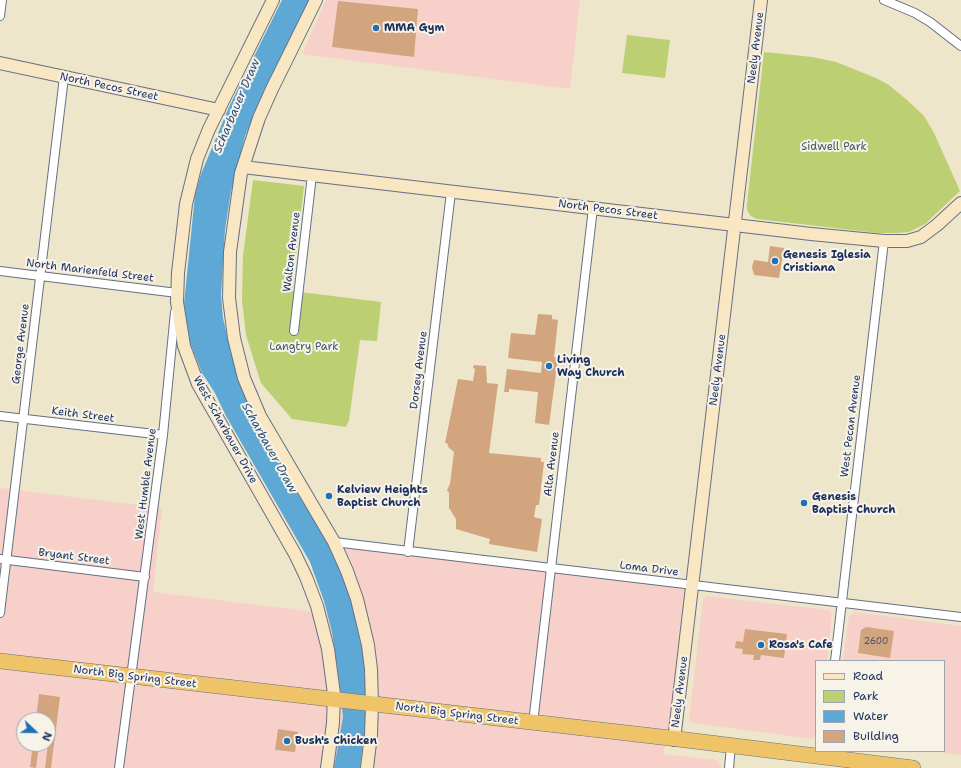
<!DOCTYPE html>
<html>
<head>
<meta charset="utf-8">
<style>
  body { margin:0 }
  #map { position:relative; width:961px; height:768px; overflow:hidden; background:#ede6cb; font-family:"Shantell Sans",sans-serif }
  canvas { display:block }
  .legend { position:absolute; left:815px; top:660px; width:130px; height:92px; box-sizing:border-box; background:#f7f3e8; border:1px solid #9fa5b1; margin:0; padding:5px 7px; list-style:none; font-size:12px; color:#1b2f5e }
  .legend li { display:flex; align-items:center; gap:8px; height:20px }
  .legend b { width:20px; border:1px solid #9fa5b1 }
  .north { position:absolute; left:16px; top:712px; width:40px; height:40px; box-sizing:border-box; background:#f7f3e8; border:1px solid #9fa5b1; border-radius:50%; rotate:112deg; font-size:11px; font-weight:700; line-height:16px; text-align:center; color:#1b2f5e }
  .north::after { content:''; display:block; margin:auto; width:14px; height:18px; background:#1f6fb2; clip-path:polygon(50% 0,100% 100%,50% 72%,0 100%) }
</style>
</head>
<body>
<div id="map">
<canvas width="961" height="768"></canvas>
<ul class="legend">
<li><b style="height:5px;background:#f9e7c3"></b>Road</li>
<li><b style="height:11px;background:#bccf73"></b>Park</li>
<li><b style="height:11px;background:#5da8d5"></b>Water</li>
<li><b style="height:11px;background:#d2a57f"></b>Building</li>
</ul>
<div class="north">N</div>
</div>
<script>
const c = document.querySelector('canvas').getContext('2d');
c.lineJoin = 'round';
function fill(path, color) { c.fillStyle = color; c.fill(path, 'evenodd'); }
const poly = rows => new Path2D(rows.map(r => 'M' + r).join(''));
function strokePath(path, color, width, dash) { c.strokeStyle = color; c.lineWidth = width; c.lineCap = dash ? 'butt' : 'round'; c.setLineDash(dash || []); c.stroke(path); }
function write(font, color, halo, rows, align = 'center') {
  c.font = font + ' "Shantell Sans",sans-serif'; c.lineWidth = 4; c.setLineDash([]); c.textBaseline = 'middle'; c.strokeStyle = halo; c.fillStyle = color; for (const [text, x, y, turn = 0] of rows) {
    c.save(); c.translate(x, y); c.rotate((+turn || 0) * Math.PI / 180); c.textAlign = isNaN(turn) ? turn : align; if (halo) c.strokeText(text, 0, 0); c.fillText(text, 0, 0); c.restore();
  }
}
const built = poly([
  [326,0,580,0,570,89,302,54],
  [0,488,162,508,153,592,339,615,312,541,693,586,685,657,663,754,716,760,721,765,720,768,0,768],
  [24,720,48,720,48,744,24,744],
  [707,596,829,610,832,614,827,661,816,661,816,737,812,739,692,723,689,720,703,599],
  [855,612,961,626,961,755,930,751,944,751,944,661,843,661,849,616]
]);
const green = poly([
  [627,35,670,40,665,78,622,73],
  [764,52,812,57,836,62,876,78,889,85,907,100,924,116,934,133,960,191,925,224,909,232,899,233,877,233,757,219,751,216,747,210,747,204],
  [253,180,304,186,292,291,381,302,377,341,360,340,349,420,346,427,292,419,261,383,246,335,242,301,243,256]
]);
const water = poly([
  [282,0,311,0,262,95,245,136,231,191,225,230,221,295,223,318,229,344,247,400,259,427,300,498,329,543,350,597,363,654,365,681,366,717,360,768,334,768,343,717,339,679,332,632,324,601,310,562,226,416,215,393,202,373,190,342,184,304,195,195,201,174,229,107]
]);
const building = poly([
  [338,1,418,9,414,57,332,47],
  [770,246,784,248,779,278,754,275,752,267,754,260,768,262],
  [538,314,552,315,552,319,558,320,554,357,558,358,549,425,535,423,538,392,509,389,509,392,504,392,507,369,541,373,542,362,508,358,511,333,535,335],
  [474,365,486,366,487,383,498,384,489,453,541,458,541,462,544,462,539,505,536,505,534,517,542,519,537,552,489,544,490,539,456,529,456,519,449,508,449,493,447,490,450,484,454,452,449,448,447,443,445,443,458,379,473,381,475,369,473,368],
  [866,627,894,631,890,658,858,653,861,630],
  [745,629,787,634,784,658,761,655,760,660,753,660,754,655,742,654,743,649,735,648,736,641,743,642],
  [39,694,60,697,51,768,45,768,48,744,48,720,36,720],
  [278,729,298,732,295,752,275,750],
  [33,744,39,744,36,768,30,767]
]);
const street = poly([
  [884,0,915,13,930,22,961,46],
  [0,16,2,0],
  [0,271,177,293,177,297],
  [294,331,312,175],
  [0,416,163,435],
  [334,542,961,617],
  [408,552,451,192],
  [0,559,145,577],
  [0,613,64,77],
  [835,661,884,241],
  [533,723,593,208],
  [119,768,163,435,175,312],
  [729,768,731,746]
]);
const secondary = poly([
  [273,0,209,129,197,159,186,204,178,273,177,302,184,346,198,384,295,554,306,577,317,606,328,649,334,694,333,723,327,768],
  [316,0,272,89,259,118,241,173,230,252,229,298,234,338,244,378,260,416,334,542,347,571,357,599,368,645,371,669,372,705,371,735,367,768],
  [0,63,219,110],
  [243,167,811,234,884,241,907,241,921,237,937,225,961,203],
  [674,740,761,0]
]);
const highway = poly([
  [0,661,670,738,913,768]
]);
const markers = [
  [376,28,4,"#1f6fb2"],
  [775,261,4,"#1f6fb2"],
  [549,366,4,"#1f6fb2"],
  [329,496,4,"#1f6fb2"],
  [804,503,4,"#1f6fb2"],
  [761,645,4,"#1f6fb2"],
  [287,741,4,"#1f6fb2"]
];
const numberNames = [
  ["2600",876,642]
];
const poiNames = [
  ["MMA Gym",384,28],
  ["Genesis Iglesia",783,255],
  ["Cristiana",783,268],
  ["Living",557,360],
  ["Way Church",557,373],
  ["Kelview Heights",337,490],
  ["Baptist Church",337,503],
  ["Genesis",812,497],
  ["Baptist Church",812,510],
  ["Rosa's Cafe",769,645],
  ["Bush's Chicken",295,741]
];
const streetNames = [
  ["Neely Avenue",756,48,-83],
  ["North Pecos Street",109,87,12],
  ["North Pecos Street",608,210,7],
  ["Walton Avenue",292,252,-83],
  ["North Marienfeld Street",90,271,7],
  ["George Avenue",21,344,-83],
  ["Dorsey Avenue",419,370,-83],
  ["Neely Avenue",718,370,-83],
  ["Keith Street",83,415,7],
  ["West Pecan Avenue",851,426,-83],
  ["West Scharbauer Drive",225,430,61],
  ["Alta Avenue",552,464,-83],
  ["West Humble Avenue",146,484,-83],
  ["Bryant Street",74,557,7],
  ["Loma Drive",649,569,7],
  ["North Big Spring Street",135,677,7],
  ["Neely Avenue",680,692,-83],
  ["North Big Spring Street",457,714,7]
];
const parkNames = [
  ["Sidwell Park",834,147],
  ["Langtry Park",304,347]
];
const waterNames = [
  ["Scharbauer Draw",237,106,-67],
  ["Scharbauer Draw",269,448,61]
];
fill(built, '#f7d1c9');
fill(green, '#bccf73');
fill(water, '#5da8d5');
fill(building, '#d2a57f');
strokePath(street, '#646f84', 10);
strokePath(secondary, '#646f84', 14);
strokePath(highway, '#646f84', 16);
strokePath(street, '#fff', 8);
strokePath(secondary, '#f9e7c3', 12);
strokePath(highway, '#efc469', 15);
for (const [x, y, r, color] of markers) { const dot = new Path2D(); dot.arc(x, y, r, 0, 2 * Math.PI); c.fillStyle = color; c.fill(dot); strokePath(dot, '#f7f3e8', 1.5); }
write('9px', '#494c66', null, numberNames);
write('bold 11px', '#1b2f5e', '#f7f3e8', poiNames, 'left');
write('11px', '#1b2f5e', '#f7f3e8', streetNames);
write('11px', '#435763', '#f7f3e8', parkNames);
write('italic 12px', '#2f5382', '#f7f3e8', waterNames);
</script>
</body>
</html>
